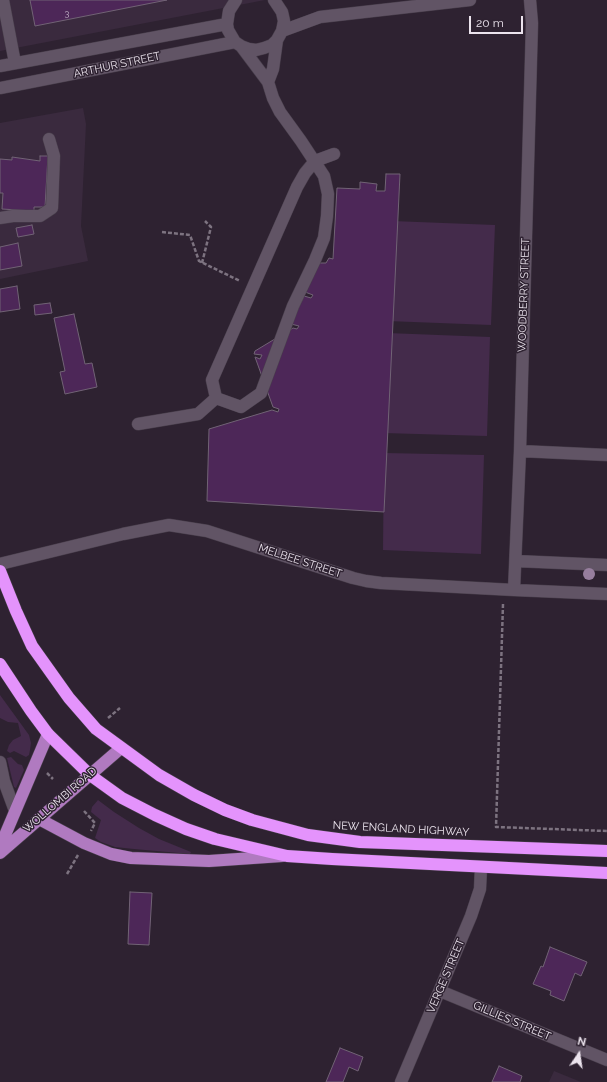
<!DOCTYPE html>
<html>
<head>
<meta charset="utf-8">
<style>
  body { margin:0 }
  #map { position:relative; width:607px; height:1082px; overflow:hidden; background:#2e2231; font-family:Raleway,sans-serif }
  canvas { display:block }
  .north { position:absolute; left:559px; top:1034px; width:40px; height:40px; -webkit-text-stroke:3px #2e2231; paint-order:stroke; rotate:13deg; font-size:11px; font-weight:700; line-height:16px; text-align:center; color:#ece4ee }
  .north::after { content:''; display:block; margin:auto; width:14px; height:18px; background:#ece4ee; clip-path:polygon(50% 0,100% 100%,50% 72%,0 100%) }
  .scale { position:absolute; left:469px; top:16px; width:54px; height:18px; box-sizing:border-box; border:2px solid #ece4ee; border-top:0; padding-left:5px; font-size:12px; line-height:14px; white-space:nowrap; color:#ece4ee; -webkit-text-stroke:3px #2e2231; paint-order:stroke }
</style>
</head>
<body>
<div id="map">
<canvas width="607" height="1082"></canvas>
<div class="north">N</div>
<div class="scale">20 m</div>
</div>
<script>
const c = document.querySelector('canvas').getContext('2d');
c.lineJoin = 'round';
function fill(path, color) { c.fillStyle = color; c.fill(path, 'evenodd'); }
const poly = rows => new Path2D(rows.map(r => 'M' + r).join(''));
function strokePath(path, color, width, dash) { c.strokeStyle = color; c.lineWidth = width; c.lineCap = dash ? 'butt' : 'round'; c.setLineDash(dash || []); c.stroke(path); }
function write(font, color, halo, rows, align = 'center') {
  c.font = font + ' Raleway,sans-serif'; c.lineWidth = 3; c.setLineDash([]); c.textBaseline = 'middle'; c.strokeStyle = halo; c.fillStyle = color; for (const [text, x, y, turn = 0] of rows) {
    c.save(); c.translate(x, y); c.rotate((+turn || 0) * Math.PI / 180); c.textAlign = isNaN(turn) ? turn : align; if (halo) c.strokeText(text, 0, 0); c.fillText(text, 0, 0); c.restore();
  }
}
const built = poly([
  [0,0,265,0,0,51],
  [83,108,86,124,81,226,88,261,0,279,0,123],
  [554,1071,581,1082,549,1082]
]);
const green = poly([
  [392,221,495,225,491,325,387,321],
  [387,333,490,337,487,436,383,433],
  [384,453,484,455,481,554,383,550],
  [0,695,29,735,31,743,30,750,29,755,26,757,14,751,10,753,7,751,9,745,13,740,21,736,18,723,8,722,0,718],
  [11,757,18,764,22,765,24,770,16,788,14,787,7,758],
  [98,800,114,812,139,828,159,839,191,852,190,854,134,849,115,847,101,842,95,838,101,820,91,812,92,807]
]);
const building = poly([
  [30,0,167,0,35,26,30,0],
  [40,156,48,156,45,207,34,207,34,211,2,209,3,193,0,193,0,159,12,160,12,157,40,161,40,156],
  [386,174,400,174,384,512,207,501,209,429,272,410,278,412,279,409,273,407,255,357,260,359,262,355,254,354,255,351,293,328,297,329,299,326,291,324,304,296,311,298,313,295,305,292,317,263,326,263,329,258,333,259,337,188,360,189,360,182,377,184,376,191,385,191,386,174],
  [32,225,34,234,18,237,16,228,32,225],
  [18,243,22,266,0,270,0,247,18,243],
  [17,286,20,309,0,312,0,289,17,286],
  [50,303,52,313,35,315,34,305,50,303],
  [74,314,85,364,92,363,97,387,65,394,60,372,65,371,54,318,74,314],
  [130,892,152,893,149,945,128,944,130,892],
  [550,947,587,962,581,976,575,973,564,1001,550,995,551,991,533,984,541,966,543,967,550,947],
  [340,1048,363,1057,358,1071,349,1067,343,1082,326,1082,340,1048],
  [499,1066,522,1076,520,1082,492,1082,499,1066]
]);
const path = poly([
  [162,232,190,235,199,261,240,281],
  [202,263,211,227,205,221],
  [503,604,496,827,607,831],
  [108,718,120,708],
  [47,773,53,779],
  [84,811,95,823,91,831],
  [67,874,78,855]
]);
const minor = poly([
  [3,0,15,63],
  [236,0,229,11,227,24,228,30,235,42,241,46,249,49,256,50,264,48,272,45,277,40,282,31,284,21,282,12,274,0],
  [282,31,320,17,470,0],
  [0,66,227,24],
  [268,82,273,69,277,40],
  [0,88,235,42],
  [0,218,13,216,40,216,52,208,54,156,49,139],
  [216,398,241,407,261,393,293,306,315,260,324,238,327,216,328,194,324,176,301,141,280,112,273,98,268,82,241,46],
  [216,398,212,380,297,187,305,173,315,161,334,154],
  [138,424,198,414,216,398],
  [520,451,607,455],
  [516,561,607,565],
  [0,564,123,534,169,525,207,531,353,578,366,581,381,583,514,590,607,594],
  [514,590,520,451,532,23,530,0],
  [0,762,4,781,15,811],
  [440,991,607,1060],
  [401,1082,471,916,480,889,481,867]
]);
const major = poly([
  [39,819,84,843,111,854,131,858,209,861,282,856],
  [0,847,48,734],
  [0,853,121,748]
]);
const highway = poly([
  [0,571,16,611,32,646,69,698,96,729,159,775,194,795,225,810,252,820,308,835,360,842,607,851],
  [0,664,31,711,48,734,90,775,122,798,155,815,186,829,215,839,287,856,332,859,607,873]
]);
const trees = [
  [589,574]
];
const numberNames = [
  ["3",67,13]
];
const streetNames = [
  ["ARTHUR STREET",117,65,-12],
  ["WOODBERRY STREET",524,295,-88],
  ["MELBEE STREET",300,561,18],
  ["WOLLOMBI ROAD",60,800,-41],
  ["NEW ENGLAND HIGHWAY",401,829,3],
  ["VERGE STREET",446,976,-67],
  ["GILLIES STREET",512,1021,23]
];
fill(built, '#3a2a3e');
fill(green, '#442b4b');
fill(building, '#4d2758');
strokePath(building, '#716375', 1);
strokePath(minor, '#493f4c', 13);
strokePath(major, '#493f4c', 13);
strokePath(highway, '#493f4c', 13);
strokePath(path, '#7d7380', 2.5, [4, 2]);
strokePath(minor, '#615465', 12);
strokePath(major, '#b07ac0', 12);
strokePath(highway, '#e493fc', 12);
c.fillStyle = '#977e9e';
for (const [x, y] of trees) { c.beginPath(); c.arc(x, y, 6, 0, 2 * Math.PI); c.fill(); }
write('9px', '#c4b5c8', null, numberNames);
write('11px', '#ece4ee', '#2e2231', streetNames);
</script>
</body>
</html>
